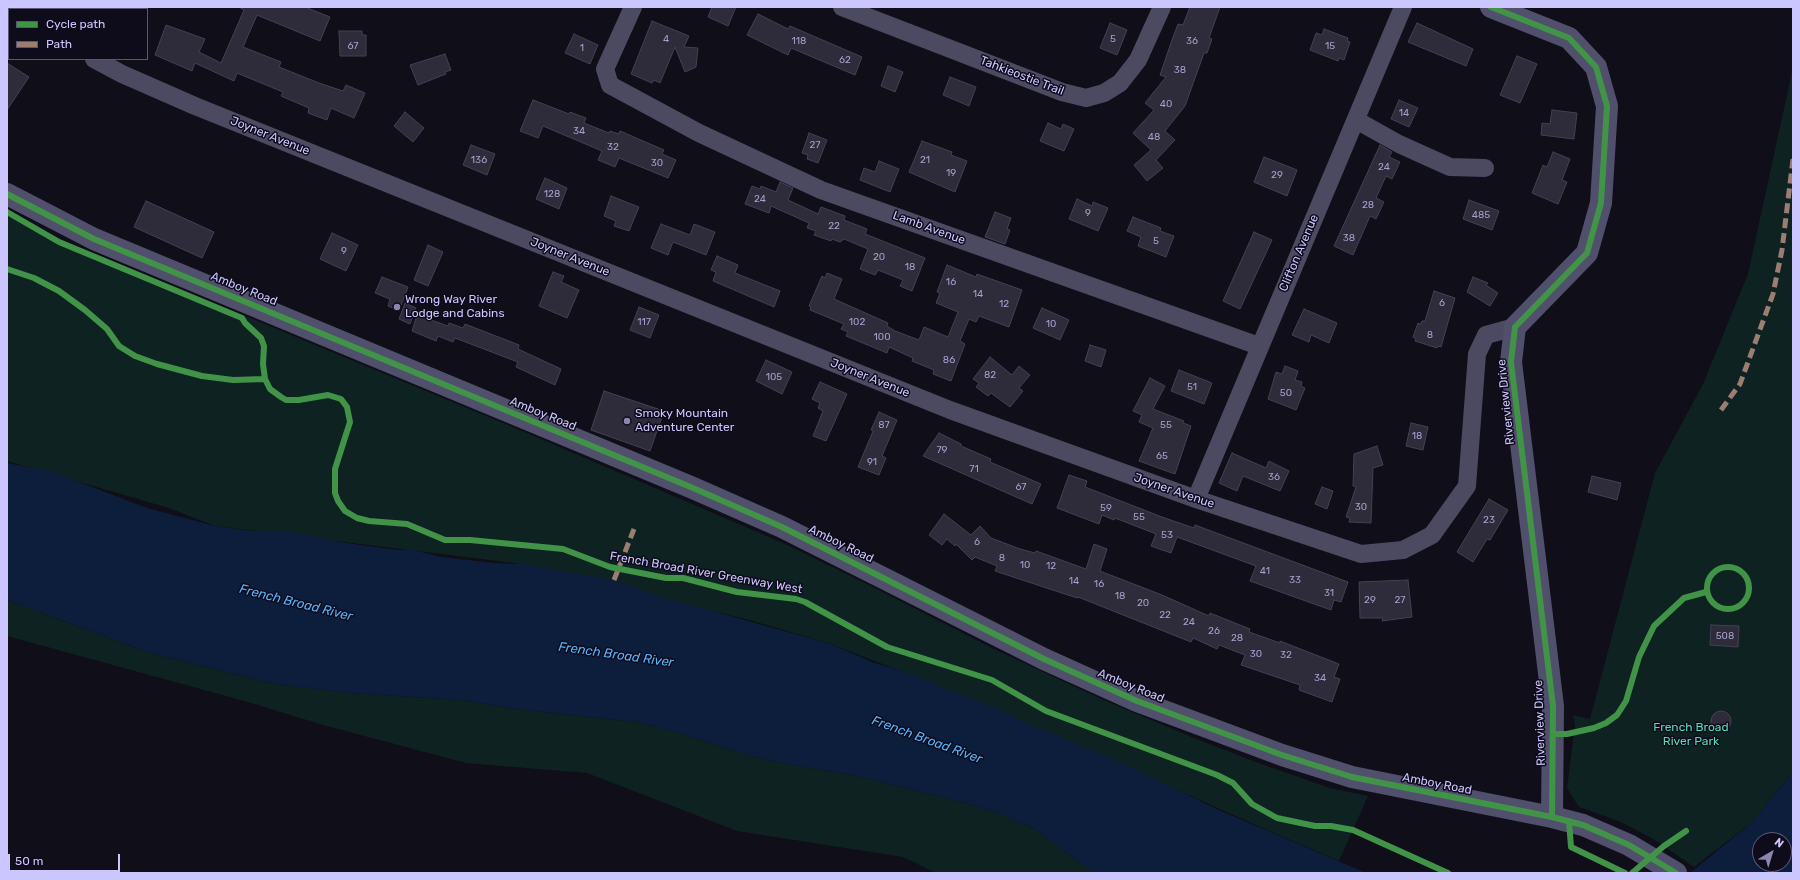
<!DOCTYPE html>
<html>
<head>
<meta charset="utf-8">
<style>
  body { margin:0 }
  #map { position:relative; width:1800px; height:880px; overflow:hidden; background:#100e18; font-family:Rubik,sans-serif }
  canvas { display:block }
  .frame { position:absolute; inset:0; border:8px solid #ccc6fe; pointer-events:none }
  .legend { position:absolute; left:8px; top:8px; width:140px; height:52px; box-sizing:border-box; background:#0e0b1b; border:1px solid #5a5676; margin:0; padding:5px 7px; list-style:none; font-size:12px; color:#ccc6fe }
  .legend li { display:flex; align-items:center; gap:8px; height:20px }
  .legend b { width:20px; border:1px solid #5a5676 }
  .north { position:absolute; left:1752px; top:832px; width:40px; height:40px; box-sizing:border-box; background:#0e0b1b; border:1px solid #5a5676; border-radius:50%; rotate:38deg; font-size:11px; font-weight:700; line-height:16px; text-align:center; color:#ccc6fe }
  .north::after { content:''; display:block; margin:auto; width:14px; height:18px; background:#8a86ae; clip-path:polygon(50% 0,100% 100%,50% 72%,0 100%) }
  .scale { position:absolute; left:8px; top:854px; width:112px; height:18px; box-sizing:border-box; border:2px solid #ccc6fe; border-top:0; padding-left:5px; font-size:12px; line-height:14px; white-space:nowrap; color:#ccc6fe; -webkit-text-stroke:3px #0e0b1b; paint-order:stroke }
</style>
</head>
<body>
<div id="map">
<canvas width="1800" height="880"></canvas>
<div class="frame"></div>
<ul class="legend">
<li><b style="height:5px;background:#419447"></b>Cycle path</li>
<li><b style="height:5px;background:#9b7d72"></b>Path</li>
</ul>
<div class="north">N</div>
<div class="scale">50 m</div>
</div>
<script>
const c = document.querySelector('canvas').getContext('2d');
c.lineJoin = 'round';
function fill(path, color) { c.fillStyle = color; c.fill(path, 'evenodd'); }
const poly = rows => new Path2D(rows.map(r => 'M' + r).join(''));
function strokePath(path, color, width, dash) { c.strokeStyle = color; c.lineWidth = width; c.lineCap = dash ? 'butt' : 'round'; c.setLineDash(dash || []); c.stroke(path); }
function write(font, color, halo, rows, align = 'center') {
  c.font = font + ' Rubik,sans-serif'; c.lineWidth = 3; c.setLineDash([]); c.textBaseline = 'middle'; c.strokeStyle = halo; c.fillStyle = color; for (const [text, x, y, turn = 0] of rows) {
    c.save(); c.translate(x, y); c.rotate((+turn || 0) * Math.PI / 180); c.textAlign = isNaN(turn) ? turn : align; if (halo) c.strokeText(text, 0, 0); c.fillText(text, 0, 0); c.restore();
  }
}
const green = poly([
  [1793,67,1793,772,1751,823,1694,867,1655,840,1621,822,1579,807,1567,788,1575,725,1573,715,1590,719,1655,473,1703,384,1748,274],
  [7,210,60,239,527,433,783,543,865,583,992,648,1099,698,1194,738,1264,765,1330,788,1368,796,1339,861,1267,830,1040,729,929,682,831,644,753,621,514,563,215,526,169,508,7,461],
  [7,600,147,652,275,684,351,693,462,700,523,710,637,722,676,732,761,759,857,776,962,802,1000,814,1035,829,1095,873,936,873,903,857,737,831,587,773,466,763,323,725,248,702,7,636]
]);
const water = poly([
  [7,463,53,472,147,508,215,526,252,531,287,531,346,543,399,550,409,549,442,557,494,563,522,564,614,580,655,595,831,644,872,662,918,676,946,689,999,709,1017,719,1113,759,1219,810,1366,873,1095,873,1035,829,1000,814,962,802,857,776,761,759,676,732,637,722,523,710,462,700,351,693,275,684,147,652,7,600],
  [1793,772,1793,873,1690,873,1751,823],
  [1760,840,1784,840,1784,864,1760,864]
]);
const building = poly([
  [239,7,305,7,330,17,320,41,257,15,243,47,281,62,279,67,319,83,343,91,346,85,365,93,354,118,331,108,327,120,308,113,309,108,281,96,283,92,237,73,234,81,195,63,192,71,155,55,166,25,205,39,199,52,221,63,244,10,239,7],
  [712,7,736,7,728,26,708,17,712,7],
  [1190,7,1220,7,1209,38,1212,39,1207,53,1204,53,1185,106,1165,131,1175,140,1156,160,1163,168,1147,181,1134,165,1151,150,1133,133,1154,110,1145,103,1166,77,1160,75,1172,40,1178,24,1183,25,1190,7],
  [758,14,788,29,790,26,862,57,855,75,791,48,788,55,747,35,758,14],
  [652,21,689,36,684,47,698,48,696,67,685,72,675,47,660,83,654,80,652,83,631,74,652,21],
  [1110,23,1127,30,1117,55,1100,48,1110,23],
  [1417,23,1473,49,1466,66,1408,42,1417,23],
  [1324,29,1348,38,1347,41,1350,42,1344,60,1339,58,1338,61,1310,50,1316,33,1322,35,1324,29],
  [339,31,362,31,362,35,366,35,366,56,340,56,339,31],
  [574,34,598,45,590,64,565,53,574,34],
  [445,54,451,70,445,72,446,74,418,85,410,65,445,54],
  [1517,56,1537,64,1520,103,1500,95,1517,56],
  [7,63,29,77,7,110,7,63],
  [888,66,903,72,895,92,881,86,888,66],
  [950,77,976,87,969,106,943,95,950,77],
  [533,100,569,114,570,112,586,118,584,123,609,133,610,131,619,134,620,131,664,150,662,154,676,160,668,178,619,158,615,167,598,160,602,151,543,126,538,138,520,131,533,100],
  [1399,100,1418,108,1409,127,1391,119,1399,100],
  [1552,110,1577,113,1574,139,1541,135,1542,123,1550,124,1552,110],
  [405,112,424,128,413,142,394,126,405,112],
  [1048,123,1061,129,1063,124,1074,129,1064,151,1040,141,1048,123],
  [809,133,827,140,818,163,807,159,808,155,802,153,809,133],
  [922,141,952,152,951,155,967,161,955,192,909,172,922,141],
  [471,145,495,154,487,175,463,165,471,145],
  [1380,145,1392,152,1389,157,1400,162,1392,179,1386,176,1376,198,1384,202,1376,219,1370,216,1353,255,1334,246,1380,145],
  [1553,152,1570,159,1562,180,1567,182,1558,204,1532,193,1543,165,1547,167,1553,152],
  [1264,157,1297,170,1287,196,1254,182,1264,157],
  [879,161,899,169,890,192,860,180,864,168,875,172,879,161],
  [545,178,567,188,559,209,536,199,545,178],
  [780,182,793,188,788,200,818,214,821,207,845,216,844,220,867,229,865,234,925,258,912,291,900,286,903,280,878,270,875,275,860,269,868,249,844,239,840,242,832,239,831,241,814,235,816,231,807,228,809,223,771,206,769,213,745,204,752,186,760,189,761,186,776,192,780,182],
  [611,196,639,207,629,231,614,226,616,221,604,216,611,196],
  [1077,199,1092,206,1093,202,1108,208,1098,231,1069,219,1077,199],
  [1469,200,1499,211,1492,230,1463,219,1469,200],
  [146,201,214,232,202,258,134,227,146,201],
  [995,212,1011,218,1007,229,1010,230,1005,244,985,237,995,212],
  [1133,217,1161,228,1160,231,1174,236,1166,257,1138,246,1141,237,1127,231,1133,217],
  [661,224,690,235,694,224,715,232,706,255,673,242,668,255,651,248,661,224],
  [1254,232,1272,240,1240,309,1223,301,1254,232],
  [332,233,358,245,346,271,320,259,332,233],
  [428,245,443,252,428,286,414,280,428,245],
  [717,256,738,265,735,273,780,291,774,307,713,281,716,272,711,270,717,256],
  [947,265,976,277,977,274,1022,290,1009,327,979,316,976,322,969,319,960,341,965,344,951,381,933,374,934,370,912,361,913,358,889,347,887,353,846,336,848,332,841,329,844,324,810,310,811,307,809,306,822,276,825,278,827,273,842,279,834,299,888,323,887,326,895,331,919,340,924,327,948,337,958,312,936,303,940,293,937,292,947,265],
  [553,272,564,276,561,282,579,290,567,318,539,306,553,272],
  [382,277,408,287,399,311,388,306,390,299,375,293,382,277],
  [1473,277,1488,283,1486,285,1498,293,1490,306,1467,292,1473,277],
  [1434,291,1455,298,1441,347,1438,346,1437,348,1415,341,1416,339,1413,337,1418,323,1421,324,1422,321,1425,321,1434,291],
  [405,303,416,308,410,324,399,319,405,303],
  [639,307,659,315,650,338,630,330,639,307],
  [1042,308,1069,320,1060,340,1033,328,1042,308],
  [1304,309,1337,323,1329,343,1311,335,1309,342,1292,335,1304,309],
  [417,315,448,326,449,323,463,328,465,324,519,345,518,349,561,369,555,385,516,367,518,362,455,338,453,342,438,336,436,341,412,331,417,315],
  [1090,345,1106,350,1101,367,1085,361,1090,345],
  [990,357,1012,375,1019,366,1030,375,1019,388,1023,391,1010,407,991,393,988,396,976,387,979,383,973,379,990,357],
  [766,360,792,372,782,394,756,381,766,360],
  [1285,366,1298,371,1295,380,1302,382,1301,386,1305,388,1296,410,1268,399,1276,372,1282,374,1285,366],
  [1179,370,1212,383,1204,404,1171,391,1179,370],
  [1150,378,1165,386,1153,409,1184,421,1183,423,1191,426,1175,474,1139,461,1153,428,1139,422,1142,415,1133,411,1150,378],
  [820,382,847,394,826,441,813,436,823,411,818,408,820,403,812,399,820,382],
  [604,391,664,411,650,451,591,430,604,391],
  [879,412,897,420,882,456,886,458,879,475,858,467,873,431,871,430,879,412],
  [1411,423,1428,427,1423,450,1406,446,1411,423],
  [939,433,961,444,961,446,991,459,990,462,1041,484,1032,504,923,456,939,433],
  [1377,446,1383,465,1373,468,1371,523,1349,522,1350,518,1346,517,1356,487,1353,486,1354,454,1377,446],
  [1232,453,1266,468,1269,461,1289,471,1280,491,1243,476,1237,491,1219,483,1232,453],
  [1069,475,1087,481,1085,487,1162,517,1194,528,1195,525,1348,582,1341,602,1334,600,1331,610,1250,581,1256,566,1177,537,1171,553,1151,546,1156,534,1115,518,1114,520,1102,515,1099,524,1057,508,1069,475],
  [1592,476,1621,483,1617,500,1588,492,1592,476],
  [1322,487,1333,491,1327,509,1315,504,1322,487],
  [1489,499,1508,510,1490,540,1487,539,1473,562,1457,552,1489,499],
  [944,514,971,535,980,526,991,538,1020,549,1035,553,1036,551,1086,569,1094,544,1107,549,1100,571,1162,595,1209,616,1210,613,1250,629,1249,632,1280,643,1280,641,1339,664,1334,677,1340,679,1332,702,1299,690,1300,685,1241,665,1245,655,1219,645,1217,649,1193,638,1191,642,1078,597,1077,598,995,571,997,566,975,557,972,560,956,544,955,546,947,539,942,545,929,535,944,514],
  [1408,580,1412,617,1382,621,1383,618,1360,618,1359,582,1408,580],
  [1711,625,1739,626,1738,647,1710,645,1711,625],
  '1711 721a10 10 0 1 1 20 0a10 10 0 1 1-20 0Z'
]);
const street = poly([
  [633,7,605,69,610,85,699,133,821,190,1259,346],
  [842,7,1062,92,1086,98,1104,93,1120,83,1138,60,1162,7],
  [7,12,9,13],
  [94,59,122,74,195,106,950,410,1196,499,1361,554,1403,550,1432,535,1467,486,1477,354,1486,335,1515,327],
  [1356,120,1399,144,1450,167,1485,168],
  [1196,499,1403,7]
]);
const secondary = poly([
  [1491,7,1569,38,1596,67,1607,106,1601,203,1587,253,1515,327,1511,362,1553,706,1552,817],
  [7,194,94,239,693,488,782,527,1044,659,1137,701,1282,755,1352,777,1552,817,1583,825,1629,845,1676,873]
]);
const quiet = poly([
  [1721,410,1740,384,1773,294,1782,250,1793,159],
  [614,580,634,529]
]);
const cycleway = poly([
  [1491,7,1569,38,1596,67,1607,106,1601,203,1587,253,1515,327,1511,362,1553,706,1552,817],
  [7,194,94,239,693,488,782,527,1044,659,1137,701,1282,755,1352,777,1552,817,1583,825,1629,845,1676,873],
  [7,212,59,242,242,318,245,323,261,338,264,346,263,364,265,379,270,389,281,397,286,400,299,400,328,395,341,399,347,407,350,422,335,469,335,493,338,501,345,511,357,518,369,521,407,524,445,540,470,540,563,549,610,567,666,578,683,578,737,592,796,599,805,602,887,647,992,680,1046,711,1217,775,1233,783,1252,804,1277,818,1315,826,1331,826,1353,830,1448,873],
  [7,269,34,278,59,291,85,310,107,329,119,346,135,356,157,364,202,376,233,380,265,379],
  '1707 588a21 21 0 1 1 42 0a21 21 0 1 1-42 0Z',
  [1554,734,1567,734,1594,728,1606,723,1617,715,1626,701,1639,657,1654,626,1684,598,1706,592],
  [1569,821,1571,847,1625,873],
  [1632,873,1664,846,1686,831]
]);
const markers = [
  [397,307,4,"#8a86ae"],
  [627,421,4,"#8a86ae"]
];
const numberNames = [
  ["4",666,39],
  ["5",1113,39],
  ["118",799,41],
  ["36",1192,41],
  ["67",353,46],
  ["15",1330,46],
  ["1",582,48],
  ["62",845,60],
  ["38",1180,70],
  ["40",1166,104],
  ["14",1404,113],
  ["34",579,131],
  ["48",1154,137],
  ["27",815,145],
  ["32",613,147],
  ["136",479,160],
  ["21",925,160],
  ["30",657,163],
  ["24",1384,167],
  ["19",951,173],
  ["29",1277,175],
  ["128",552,194],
  ["24",760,199],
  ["28",1368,205],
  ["9",1088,213],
  ["485",1481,215],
  ["22",834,226],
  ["38",1349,238],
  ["5",1156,241],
  ["9",344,251],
  ["20",879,257],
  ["18",910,267],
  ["16",951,282],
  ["14",978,294],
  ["6",1442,303],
  ["12",1004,304],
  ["117",644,322],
  ["102",857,322],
  ["10",1051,324],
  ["8",1430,335],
  ["100",882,337],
  ["86",949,360],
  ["82",990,375],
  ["105",774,377],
  ["51",1192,387],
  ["50",1286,393],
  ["87",884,425],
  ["55",1166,425],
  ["18",1417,436],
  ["79",942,450],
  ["65",1162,456],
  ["91",872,462],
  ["71",974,469],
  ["36",1274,477],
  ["67",1021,487],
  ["30",1361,507],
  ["59",1106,508],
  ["55",1139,517],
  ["23",1489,520],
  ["53",1167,535],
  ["6",977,542],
  ["8",1002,558],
  ["10",1025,565],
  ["12",1051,566],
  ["41",1265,571],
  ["33",1295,580],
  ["14",1074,581],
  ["16",1099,584],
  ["31",1329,593],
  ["18",1120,596],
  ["29",1370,600],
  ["27",1400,600],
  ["20",1143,603],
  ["22",1165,615],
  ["24",1189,622],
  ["26",1214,631],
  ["508",1725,636],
  ["28",1237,638],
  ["30",1256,654],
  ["32",1286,655],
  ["34",1320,678]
];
const streetNames = [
  ["Tahkieostie Trail",1022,76,21],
  ["Joyner Avenue",270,136,22],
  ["Lamb Avenue",929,228,20],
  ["Clifton Avenue",1299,253,-67],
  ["Joyner Avenue",570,257,22],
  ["Amboy Road",244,289,22],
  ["Joyner Avenue",870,378,22],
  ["Riverview Drive",1506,402,-96],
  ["Amboy Road",543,414,22],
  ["Joyner Avenue",1174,491,19],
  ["Amboy Road",841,544,26],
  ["French Broad River Greenway West",706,573,10],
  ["Amboy Road",1131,686,22],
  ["Riverview Drive",1540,723,-92],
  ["Amboy Road",1437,784,11]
];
const poiNames = [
  ["Wrong Way River",405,300],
  ["Lodge and Cabins",405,314],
  ["Smoky Mountain",635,414],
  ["Adventure Center",635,428]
];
const parkNames = [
  ["French Broad",1691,728],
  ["River Park",1691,742]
];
const waterNames = [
  ["French Broad River",296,603,14],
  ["French Broad River",616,655,8],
  ["French Broad River",927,740,20]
];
fill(green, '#0e2222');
fill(water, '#0c1e3b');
fill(building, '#2e2b3b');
strokePath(building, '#444056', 1);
strokePath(street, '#4b4a61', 18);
strokePath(secondary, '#504f6c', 22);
strokePath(quiet, '#9b7d72', 5, [10, 5]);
strokePath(cycleway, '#419447', 6);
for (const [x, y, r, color] of markers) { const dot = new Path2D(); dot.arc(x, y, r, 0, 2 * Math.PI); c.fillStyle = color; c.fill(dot); strokePath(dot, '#0e0b1b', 1.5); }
write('10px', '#a49fcd', null, numberNames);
write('12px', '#ccc6fe', '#0e0b1b', streetNames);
write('12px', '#ccc6fe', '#0e0b1b', poiNames, 'left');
write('12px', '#55dbb7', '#0e0b1b', parkNames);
write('italic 13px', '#57b3fb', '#0e0b1b', waterNames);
</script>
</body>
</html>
